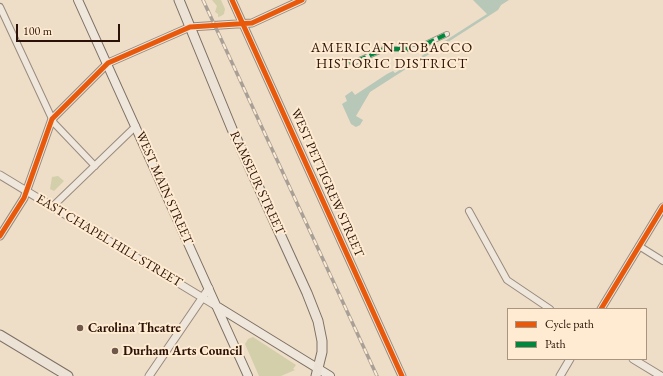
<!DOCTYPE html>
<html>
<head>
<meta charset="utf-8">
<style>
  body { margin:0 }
  #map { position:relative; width:663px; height:376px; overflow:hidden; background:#eeddc7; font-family:"EB Garamond",serif }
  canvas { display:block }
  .legend { position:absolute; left:507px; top:308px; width:140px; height:52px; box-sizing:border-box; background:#feebd1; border:1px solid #aa9480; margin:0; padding:5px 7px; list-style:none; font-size:12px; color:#2b1107 }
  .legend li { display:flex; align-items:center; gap:8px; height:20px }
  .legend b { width:20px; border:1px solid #aa9480 }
  .scale { position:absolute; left:16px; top:24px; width:104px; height:18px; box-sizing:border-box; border:2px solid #2b1107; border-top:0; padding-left:5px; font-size:12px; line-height:14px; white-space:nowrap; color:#2b1107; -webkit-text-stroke:3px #feebd1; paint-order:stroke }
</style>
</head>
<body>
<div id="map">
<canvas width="663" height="376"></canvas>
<ul class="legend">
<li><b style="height:5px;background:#e8590c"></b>Cycle path</li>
<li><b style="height:5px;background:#00873e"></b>Path</li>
</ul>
<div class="scale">100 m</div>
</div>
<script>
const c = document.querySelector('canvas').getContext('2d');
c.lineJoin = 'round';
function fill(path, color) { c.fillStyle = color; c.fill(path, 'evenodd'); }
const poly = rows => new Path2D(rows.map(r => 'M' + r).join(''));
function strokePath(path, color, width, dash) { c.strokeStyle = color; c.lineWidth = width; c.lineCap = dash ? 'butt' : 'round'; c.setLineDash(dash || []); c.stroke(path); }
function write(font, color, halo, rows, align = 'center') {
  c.font = font + ' "EB Garamond",serif'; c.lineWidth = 4; c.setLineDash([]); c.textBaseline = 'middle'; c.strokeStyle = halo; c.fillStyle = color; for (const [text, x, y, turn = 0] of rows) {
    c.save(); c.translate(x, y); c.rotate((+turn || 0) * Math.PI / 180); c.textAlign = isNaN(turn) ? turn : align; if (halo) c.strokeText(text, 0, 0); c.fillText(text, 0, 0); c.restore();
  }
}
const green = poly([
  [212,0,221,0,225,9,224,14,221,16,218,17,218,14,215,12,217,6],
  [58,176,64,181,54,191,50,189,52,177],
  [253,337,296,365,293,369,295,370,281,376,259,376,245,344,248,339]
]);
const water = poly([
  [473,0,509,0,501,5,498,10,370,92,356,116,363,120,360,125,356,127,351,124,342,104,347,101,345,96,352,91,355,95,387,74,393,71,395,73,487,14]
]);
const pedestrian = poly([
  [347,61,355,62,384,49,415,49,447,34]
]);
const minor = poly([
  [0,7,54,123,95,166],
  [52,207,136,126],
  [469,211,507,280,550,309],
  [639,246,663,261]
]);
const tertiary = poly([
  [232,0,402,376],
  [0,175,218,307],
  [0,236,24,198,52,119,108,63,190,27,252,23,302,0],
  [601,309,663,207],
  [633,359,661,376],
  [149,376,209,288],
  [560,376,570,359]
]);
const secondary = poly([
  [78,0,248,376],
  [218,307,330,376]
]);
const primary = poly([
  [179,0,232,129,307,293,318,321,322,341,322,352,316,376],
  [0,335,68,376]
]);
const rail = poly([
  [203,0,377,376]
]);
const quiet = poly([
  [347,61,355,62,384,49,415,49,447,34]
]);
const cycleway = poly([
  [232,0,402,376],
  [0,236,24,198,52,119,108,63,190,27,252,23,302,0],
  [601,309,663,207]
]);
const markers = [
  [80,328,4,"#6f584a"],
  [115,351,4,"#6f584a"]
];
const streetNames = [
  ["RAMSEUR STREET",257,183,65],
  ["WEST PETTIGREW STREET",327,183,66],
  ["WEST MAIN STREET",164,188,66],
  ["EAST CHAPEL HILL STREET",109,241,31]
];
const poiNames = [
  ["Carolina Theatre",88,328],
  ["Durham Arts Council",123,351]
];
const neighbourhoodNames = [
  ["AMERICAN TOBACCO",392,48],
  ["HISTORIC DISTRICT",392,64]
];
fill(green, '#d2cfaa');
fill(water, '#b7c7b8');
strokePath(pedestrian, '#988b7e', 6);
strokePath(minor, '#988b7e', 8);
strokePath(tertiary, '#988b7e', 9);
strokePath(secondary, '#7c7064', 10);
strokePath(primary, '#7c7064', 11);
strokePath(pedestrian, '#efe7dc', 4.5);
strokePath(minor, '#efe7dc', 6);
strokePath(tertiary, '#efe7dc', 7);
strokePath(secondary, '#efe7dc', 8);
strokePath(primary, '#ece3d6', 9);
strokePath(rail, '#a8a097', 3.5);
strokePath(rail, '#feebd1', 2, [6]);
strokePath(quiet, '#00873e', 4, [8, 4]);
strokePath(cycleway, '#e8590c', 5);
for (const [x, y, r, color] of markers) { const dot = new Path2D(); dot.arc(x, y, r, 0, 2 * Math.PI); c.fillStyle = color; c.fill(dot); strokePath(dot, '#feebd1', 1.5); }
write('13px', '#2b1107', '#feebd1', streetNames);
write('bold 13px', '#2b1107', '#feebd1', poiNames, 'left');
c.letterSpacing = '1px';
write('14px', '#2b1107', '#feebd1', neighbourhoodNames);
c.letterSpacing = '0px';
</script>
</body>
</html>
